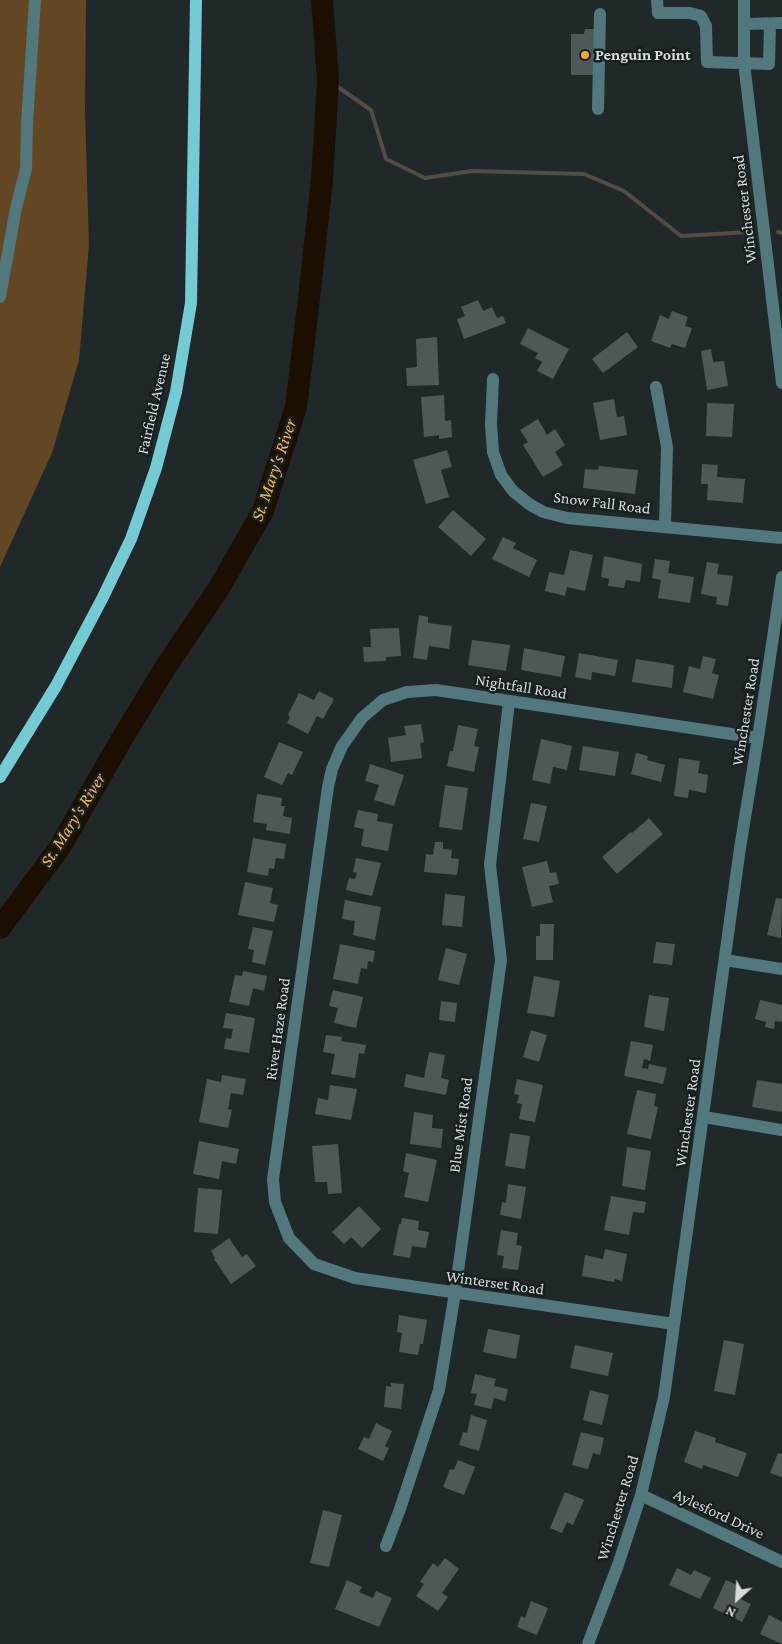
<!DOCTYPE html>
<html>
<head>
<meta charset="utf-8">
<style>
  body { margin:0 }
  #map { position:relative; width:782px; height:1644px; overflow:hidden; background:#202829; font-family:"Crimson Pro",serif }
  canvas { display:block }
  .north { position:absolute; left:712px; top:1574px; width:50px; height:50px; -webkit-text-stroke:4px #171f1f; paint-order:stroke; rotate:206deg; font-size:14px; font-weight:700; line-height:20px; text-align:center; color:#d6dbdc }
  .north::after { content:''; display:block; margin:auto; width:18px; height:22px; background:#d6dbdc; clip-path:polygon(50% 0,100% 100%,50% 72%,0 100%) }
</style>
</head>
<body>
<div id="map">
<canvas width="782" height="1644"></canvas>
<div class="north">N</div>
</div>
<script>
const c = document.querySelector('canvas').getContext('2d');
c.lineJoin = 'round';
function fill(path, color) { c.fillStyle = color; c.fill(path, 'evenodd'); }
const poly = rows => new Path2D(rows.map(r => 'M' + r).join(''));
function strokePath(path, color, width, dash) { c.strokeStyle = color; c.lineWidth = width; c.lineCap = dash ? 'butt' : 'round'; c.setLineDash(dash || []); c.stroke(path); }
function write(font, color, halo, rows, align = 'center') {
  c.font = font + ' "Crimson Pro",serif'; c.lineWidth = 5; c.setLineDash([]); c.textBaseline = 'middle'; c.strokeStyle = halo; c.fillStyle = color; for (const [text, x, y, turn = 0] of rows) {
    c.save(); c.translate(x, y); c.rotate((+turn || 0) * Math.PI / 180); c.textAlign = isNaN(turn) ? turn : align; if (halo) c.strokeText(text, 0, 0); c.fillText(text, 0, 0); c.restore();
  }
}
const green = poly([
  [0,0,86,0,85,112,89,245,79,360,52,453,0,567]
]);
const stream = poly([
  [328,80,371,110,386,159,425,178,472,171,584,174,624,191,681,236,749,232],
  [778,232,782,233]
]);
const river = poly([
  [0,928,60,847,120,742,165,668,219,588,263,511,296,407,308,307,322,180,328,80,322,0]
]);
const building = poly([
  [585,29,598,29,598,75,571,75,571,34,584,34],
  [478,300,483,311,492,307,497,318,503,316,506,323,464,339,457,319,465,316,461,307],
  [672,311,688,317,685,326,692,328,685,348,672,344,670,348,651,341,660,315,669,319],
  [528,328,569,349,553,379,537,371,542,362,535,358,538,353,520,344],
  [627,332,638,347,603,373,592,359],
  [437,337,439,385,407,386,406,368,417,367,416,339],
  [711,349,713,362,724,361,728,386,707,390,701,351],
  [444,395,445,421,451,420,452,437,439,439,439,435,424,437,421,397],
  [614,399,617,417,624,416,627,435,600,440,593,403],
  [707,403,734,404,732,437,706,436],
  [538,419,547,435,555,429,565,445,555,452,563,465,543,477,523,445,528,442,520,430],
  [447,450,452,467,441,470,449,497,426,504,413,460],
  [702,464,718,465,717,477,745,479,743,503,707,500,708,484,701,484],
  [599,466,638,470,635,494,583,488,585,469,598,470],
  [453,510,486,539,471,556,438,527],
  [503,537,516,543,513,548,537,560,529,577,492,559],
  [570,550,593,555,585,591,567,587,565,596,545,591,549,572,564,575],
  [604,556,642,564,640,582,626,580,624,588,608,586,609,579,601,577],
  [655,559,670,561,668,573,694,577,690,603,658,598,661,580,652,578],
  [707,562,719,564,717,574,733,576,728,606,716,604,717,597,701,594],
  [419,615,428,617,428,623,452,626,449,649,429,646,427,660,413,658],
  [399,628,401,656,386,657,386,661,364,662,363,647,371,647,370,629],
  [472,640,510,645,506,671,468,665],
  [524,648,565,656,561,677,521,670],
  [579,653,618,660,615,676,592,672,591,680,575,677],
  [703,656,716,659,712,673,719,675,713,699,683,692,689,666,700,669],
  [636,659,674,665,672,688,632,682],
  [319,691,334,699,323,719,317,716,308,734,287,723,290,717,288,715,299,693,314,700],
  [421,724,424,742,420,743,422,758,391,762,388,738,406,735,404,726],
  [458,725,478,729,474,746,479,747,474,772,447,766,450,751,453,751],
  [541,739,572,746,567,770,553,767,550,784,532,780],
  [279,742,303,752,292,775,288,773,282,785,264,777],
  [583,746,619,752,615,776,579,770],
  [636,753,648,756,647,760,665,765,661,782,631,774],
  [679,758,700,761,698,773,708,775,706,793,689,790,688,798,674,796],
  [370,764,404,775,394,806,374,800,379,785,365,781],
  [445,785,468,788,462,830,439,827],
  [257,794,282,798,281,806,285,806,283,816,292,818,290,834,266,830,267,824,253,822],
  [531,803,547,806,539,842,523,839],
  [358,810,378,814,377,821,393,824,388,851,361,846,364,829,354,827],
  [649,818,663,834,617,874,602,857,631,832,632,833],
  [253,838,286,844,284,859,276,858,274,869,269,868,268,876,247,872],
  [435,842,443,842,443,849,452,850,451,858,459,859,457,875,424,872,426,854,433,855],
  [356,858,381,863,372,896,346,890,349,878,355,879,357,873,353,872],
  [547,861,550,873,556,872,559,884,549,886,553,902,532,907,522,867],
  [245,882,273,888,270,903,278,905,274,922,238,915],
  [445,894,465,896,462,927,442,925],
  [776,898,782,899,781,938,767,935],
  [345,900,381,907,375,940,353,935,355,921,342,919],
  [540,924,554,924,553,960,536,960,536,936,540,936],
  [253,927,273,931,265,965,252,962,254,950,248,949],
  [656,942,675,944,672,965,653,963],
  [340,944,375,951,373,962,368,961,367,969,361,968,358,984,333,979],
  [446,948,467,954,459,985,438,980],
  [243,971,267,976,264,991,253,988,249,1006,229,1002,235,975,242,976],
  [534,976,560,981,554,1017,527,1013],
  [333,990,363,997,356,1028,334,1023,338,1008,329,1006],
  [649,995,669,998,664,1031,644,1027],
  [760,1000,782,1005,782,1022,775,1021,774,1029,765,1027,766,1022,755,1019],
  [441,1001,457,1003,455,1022,439,1020],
  [226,1013,255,1018,249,1053,224,1049,226,1038,231,1039,233,1029,223,1028],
  [531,1030,547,1035,539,1062,523,1057],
  [326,1035,342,1037,341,1041,366,1045,364,1054,359,1053,355,1078,331,1074,335,1054,323,1052],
  [631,1041,653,1045,650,1061,644,1059,642,1068,648,1069,649,1064,667,1068,663,1084,624,1076],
  [429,1052,445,1055,441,1078,449,1080,446,1095,404,1087,406,1074,424,1078],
  [222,1075,246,1079,243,1095,231,1093,228,1109,232,1110,228,1128,199,1122,207,1079,221,1082],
  [517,1079,543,1085,535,1122,519,1119,522,1104,517,1103,519,1095,514,1094],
  [757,1080,782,1084,782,1112,752,1107],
  [330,1085,357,1089,351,1120,315,1114,318,1098,328,1100],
  [637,1090,656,1094,654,1106,658,1107,651,1139,627,1134],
  [414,1112,433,1115,432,1128,443,1129,441,1148,410,1144],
  [510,1133,530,1136,525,1169,505,1166],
  [199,1141,239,1149,236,1164,222,1161,219,1179,193,1174],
  [338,1144,342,1193,328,1194,327,1182,315,1182,312,1146],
  [627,1147,651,1151,645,1190,622,1186],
  [406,1153,437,1160,428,1202,404,1197,409,1173,403,1171],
  [508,1184,526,1187,521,1219,500,1215,502,1202,506,1203],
  [198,1188,222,1190,218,1234,194,1232],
  [611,1196,646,1202,644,1213,633,1212,629,1235,604,1230],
  [359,1206,381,1229,362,1248,351,1237,344,1244,332,1232],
  [402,1218,419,1221,418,1230,429,1232,426,1248,412,1246,410,1258,393,1255,399,1224,401,1224],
  [501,1230,518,1233,516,1245,522,1246,518,1270,502,1268,504,1256,497,1255],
  [229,1238,242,1257,247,1254,256,1266,231,1284,214,1259,215,1258,211,1251],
  [605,1249,627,1254,622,1281,615,1279,614,1282,582,1276,585,1255,603,1259],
  [399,1315,427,1320,423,1344,420,1344,418,1355,399,1352,402,1333,397,1332],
  [488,1329,520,1335,516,1359,483,1352],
  [724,1340,744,1344,735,1395,714,1391],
  [575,1345,613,1353,608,1376,570,1368],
  [475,1374,496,1379,494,1386,508,1389,505,1401,494,1398,491,1409,474,1405,477,1394,471,1393],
  [391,1383,404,1384,401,1409,384,1407,386,1386,391,1387],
  [590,1390,609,1395,602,1425,583,1420],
  [471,1415,487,1420,479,1451,459,1445,463,1432,467,1433],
  [376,1423,392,1431,385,1446,389,1448,383,1461,358,1449,364,1437,369,1439],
  [695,1431,716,1438,715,1442,747,1453,738,1477,703,1465,702,1469,684,1462],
  [581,1432,604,1438,600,1455,593,1453,588,1469,572,1465],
  [778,1453,782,1454,782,1477,770,1473],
  [458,1460,475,1467,464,1495,443,1487,450,1469,454,1470],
  [565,1492,584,1500,573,1525,567,1522,562,1533,550,1528],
  [323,1510,342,1515,329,1567,310,1563],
  [445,1558,459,1569,442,1593,448,1597,438,1611,416,1596,424,1584,420,1582,433,1563,438,1567],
  [677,1568,691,1575,694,1570,711,1578,700,1599,669,1585],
  [347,1580,362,1587,359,1592,373,1598,376,1591,392,1598,379,1627,335,1609],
  [726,1580,741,1587,736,1597,751,1604,742,1622,713,1608],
  [531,1601,548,1608,537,1635,517,1627,521,1616,525,1618],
  [769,1615,782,1622,782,1644,760,1634]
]);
const minor = poly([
  [657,0,658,13,690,13,701,16,706,26,707,62,769,64,770,24],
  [744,0,744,63,782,383],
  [744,24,782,23],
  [598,109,600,14],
  [0,297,16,208,26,169,27,124,35,0],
  [493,379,491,424,493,452,501,475,513,491,529,504,543,512,567,518,782,538],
  [656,387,667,447,665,526],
  [725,960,782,969],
  [704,1117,782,1130],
  [674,1324,355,1278,314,1264,289,1238,275,1202,273,1179,328,787,332,769,342,746,362,718,383,700,407,692,436,690,758,738],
  [641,1495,782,1562],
  [386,1546,400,1509,439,1390,455,1293,501,960,490,865,509,702],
  [588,1644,618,1565,641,1495,664,1397,740,848,758,738,782,577]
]);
const major = poly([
  [0,777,56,686,102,599,131,539,156,468,176,392,191,303,196,0]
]);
const markers = [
  [585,55,5,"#f1a63f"]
];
const poiNames = [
  ["Penguin Point",595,55]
];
const streetNames = [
  ["Winchester Road",745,209,-97],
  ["Fairfield Avenue",154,404,-77],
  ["Snow Fall Road",602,503,7],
  ["Nightfall Road",521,687,9],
  ["Winchester Road",746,712,-81],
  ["River Haze Road",278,1029,-82],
  ["Winchester Road",688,1113,-82],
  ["Blue Mist Road",461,1125,-82],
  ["Winterset Road",495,1283,8],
  ["Winchester Road",618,1508,-73],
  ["Aylesford Drive",719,1514,25]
];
const waterNames = [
  ["St. Mary's River",274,470,-71],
  ["St. Mary's River",73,820,-58]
];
fill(green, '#634622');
strokePath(stream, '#544c42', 4);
strokePath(river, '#1c0e00', 22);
fill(building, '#4f5859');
strokePath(minor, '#51787d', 12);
strokePath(major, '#75cbd4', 12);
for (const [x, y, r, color] of markers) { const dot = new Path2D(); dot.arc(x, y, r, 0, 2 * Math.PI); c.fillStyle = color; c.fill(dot); strokePath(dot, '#171f1f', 2); }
write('bold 16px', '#d6dbdc', '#171f1f', poiNames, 'left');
write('16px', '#d6dbdc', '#171f1f', streetNames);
write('italic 18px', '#f6b25c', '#171f1f', waterNames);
</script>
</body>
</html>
